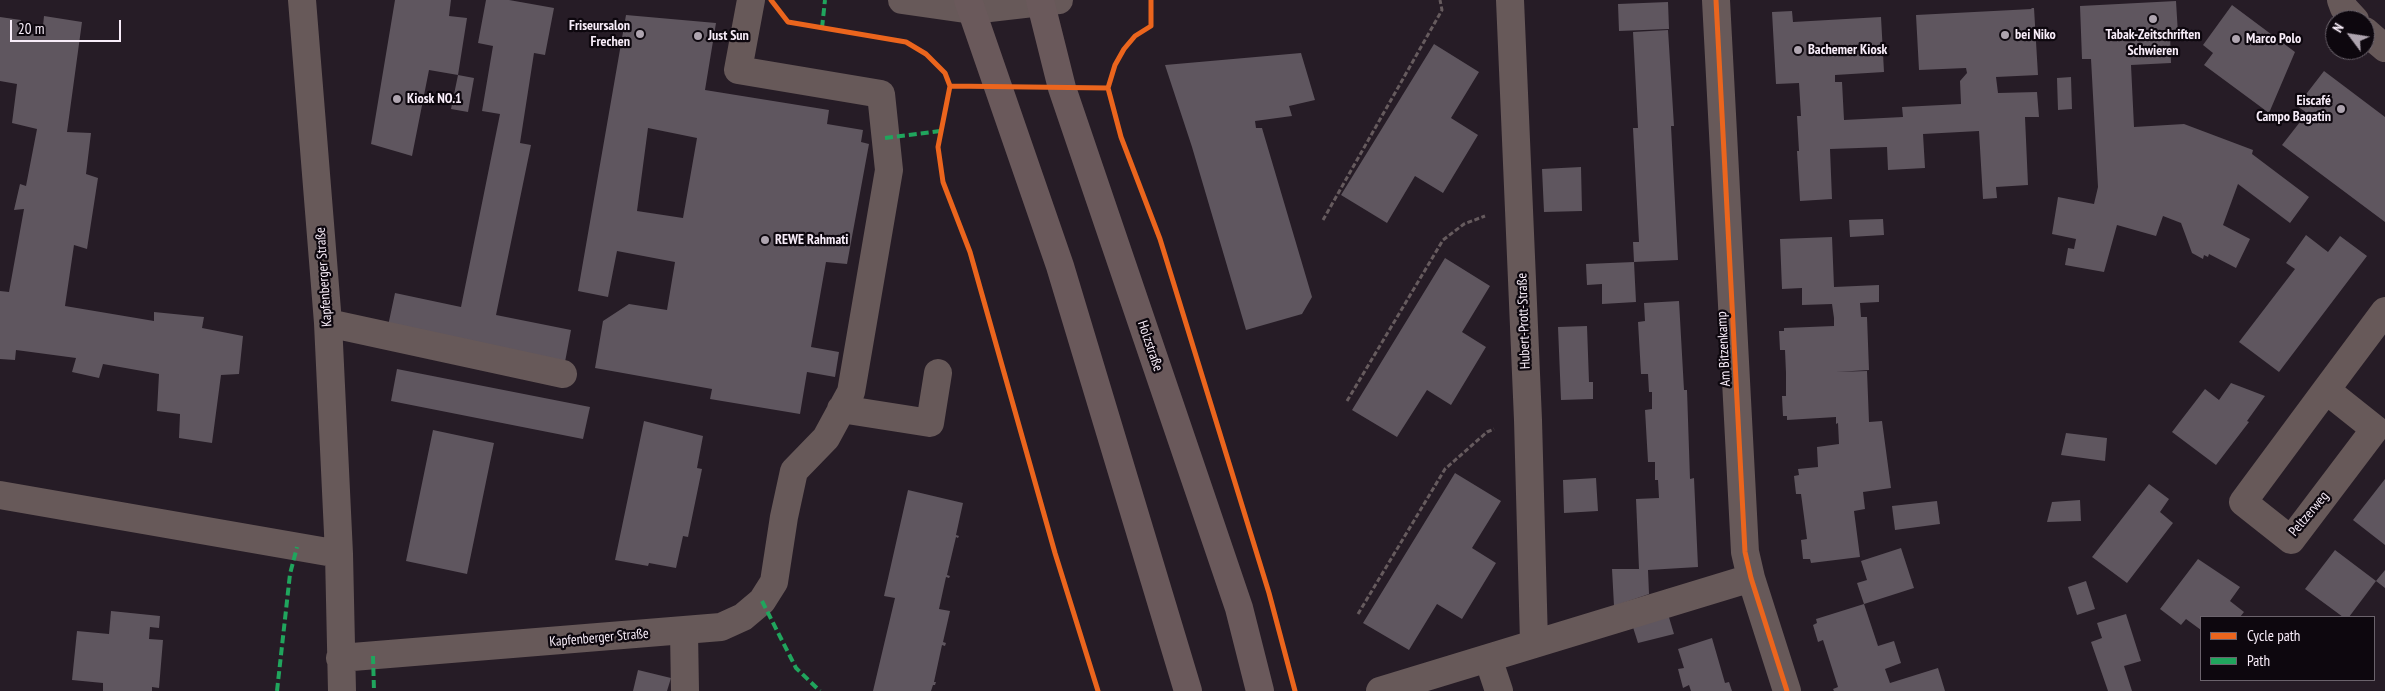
<!DOCTYPE html>
<html>
<head>
<meta charset="utf-8">
<style>
  body { margin:0 }
  #map { position:relative; width:2385px; height:691px; overflow:hidden; background:#261c26; font-family:"PT Sans Narrow",sans-serif }
  canvas { display:block }
  .legend { position:absolute; left:2200px; top:616px; width:175px; height:65px; box-sizing:border-box; background:#0d070e; border:1px solid #6b636c; margin:0; padding:6px 9px; list-style:none; font-size:15px; color:#f8edf9 }
  .legend li { display:flex; align-items:center; gap:10px; height:25px }
  .legend b { width:25px; border:1px solid #6b636c }
  .north { position:absolute; left:2325px; top:10px; width:50px; height:50px; box-sizing:border-box; background:#0d070e; border:1px solid #6b636c; border-radius:50%; rotate:301deg; font-size:14px; font-weight:700; line-height:20px; text-align:center; color:#f8edf9 }
  .north::after { content:''; display:block; margin:auto; width:18px; height:22px; background:#aea4af; clip-path:polygon(50% 0,100% 100%,50% 72%,0 100%) }
  .scale { position:absolute; left:10px; top:20px; width:111px; height:22px; box-sizing:border-box; border:2px solid #f8edf9; border-top:0; padding-left:6px; font-size:15px; line-height:18px; white-space:nowrap; color:#f8edf9; -webkit-text-stroke:4px #0d070e; paint-order:stroke }
</style>
</head>
<body>
<div id="map">
<canvas width="2385" height="691"></canvas>
<ul class="legend">
<li><b style="height:6px;background:#eb651d"></b>Cycle path</li>
<li><b style="height:6px;background:#20a55d"></b>Path</li>
</ul>
<div class="north">N</div>
<div class="scale">20 m</div>
</div>
<script>
const c = document.querySelector('canvas').getContext('2d');
c.lineJoin = 'round';
function fill(path, color) { c.fillStyle = color; c.fill(path, 'evenodd'); }
const poly = rows => new Path2D(rows.map(r => 'M' + r).join(''));
function strokePath(path, color, width, dash) { c.strokeStyle = color; c.lineWidth = width; c.lineCap = dash ? 'butt' : 'round'; c.setLineDash(dash || []); c.stroke(path); }
function write(font, color, halo, rows, align = 'center') {
  c.font = font + ' "PT Sans Narrow",sans-serif'; c.lineWidth = 4.5; c.setLineDash([]); c.textBaseline = 'middle'; c.strokeStyle = halo; c.fillStyle = color; for (const [text, x, y, turn = 0] of rows) {
    c.save(); c.translate(x, y); c.rotate((+turn || 0) * Math.PI / 180); c.textAlign = isNaN(turn) ? turn : align; if (halo) c.strokeText(text, 0, 0); c.fillText(text, 0, 0); c.restore();
  }
}
const building = poly([
  [395,0,451,0,449,16,467,18,458,75,474,78,468,112,451,109,458,75,429,70,412,156,371,144],
  [486,0,509,0,554,8,545,55,534,53,520,143,531,145,496,315,571,330,565,362,388,326,395,293,461,307,500,114,482,111,493,46,478,43],
  [2176,1,2178,34,2170,34,2171,63,2131,65,2134,127,2184,124,2253,150,2252,154,2309,197,2290,223,2238,184,2223,225,2250,239,2236,268,2209,254,2208,257,2204,255,2203,259,2192,253,2181,223,2163,216,2156,236,2117,225,2104,272,2065,265,2068,248,2074,249,2076,239,2052,234,2058,197,2094,204,2098,187,2091,59,2082,59,2080,6],
  [1668,2,1669,29,1619,31,1618,4],
  [2232,5,2295,52,2269,113,2204,65,2213,53,2203,45],
  [2031,8,2034,8,2038,75,1996,77,1998,93,2037,92,2039,117,2025,117,2028,185,1996,187,1997,198,1983,199,1979,131,1923,134,1925,168,1888,170,1887,147,1830,149,1832,199,1800,201,1797,151,1799,151,1797,116,1801,116,1799,83,1776,84,1772,12,1792,11,1793,22,1881,17,1884,72,1835,75,1835,82,1842,82,1844,120,1903,117,1902,107,1961,104,1960,81,1967,73,1966,68,1919,70,1916,15,2032,9],
  [626,15,716,23,705,90,829,110,827,124,863,130,861,142,869,144,847,264,826,262,811,347,839,352,835,377,807,372,800,414,710,399,712,389,595,368,603,321,629,304,667,310,675,262,617,251,608,297,578,291],
  [648,128,697,138,683,218,637,211],
  [44,16,82,22,67,132,91,133,86,174,98,178,87,249,74,245,65,306,154,321,154,312,204,317,202,328,243,336,239,374,221,375,212,443,179,438,180,414,157,411,159,374,103,364,99,378,72,372,76,358,16,350,15,360,0,359,0,291,9,292,24,209,14,210,20,184,26,186,37,129,12,123,17,84,0,81,0,17,21,20,20,31,42,36],
  [1668,30,1674,126,1671,126,1678,260,1634,262,1633,242,1639,242,1633,128,1638,128,1633,32],
  [1434,44,1479,72,1451,118,1478,135,1443,193,1415,176,1387,223,1341,195],
  [1301,53,1315,100,1289,106,1292,116,1255,121,1256,128,1262,128,1312,297,1302,314,1246,330,1192,147,1165,65],
  [2324,71,2385,117,2385,222,2282,145,2307,113,2297,106],
  [2071,77,2072,109,2058,110,2057,78],
  [1581,167,1582,211,1544,212,1542,169],
  [1883,219,1884,235,1850,237,1849,220],
  [2306,235,2328,252,2340,236,2367,256,2279,372,2239,342,2295,269,2286,263],
  [1832,237,1834,287,1879,285,1879,302,1860,303,1861,317,1867,317,1869,370,1836,372,1867,371,1869,422,1882,421,1891,488,1863,492,1865,509,1854,511,1860,557,1811,563,1810,559,1803,559,1801,540,1807,539,1801,494,1796,494,1794,476,1799,475,1798,469,1818,467,1817,447,1839,444,1838,423,1836,424,1836,417,1787,420,1787,416,1783,416,1782,396,1786,396,1786,373,1785,350,1780,350,1779,331,1784,331,1784,328,1834,326,1834,318,1832,304,1802,305,1802,288,1782,289,1780,239],
  [1445,258,1490,286,1462,332,1486,347,1451,405,1427,390,1397,437,1352,410],
  [1634,262,1636,302,1602,304,1602,284,1587,285,1586,264],
  [1679,301,1684,390,1687,390,1690,479,1694,478,1698,567,1648,570,1649,594,1614,606,1612,569,1639,569,1636,499,1659,498,1658,480,1655,480,1655,462,1648,462,1645,410,1652,409,1652,392,1649,392,1648,374,1641,374,1638,322,1645,321,1644,303],
  [1587,326,1589,382,1593,382,1593,399,1561,400,1558,327],
  [397,369,590,407,583,439,391,401],
  [2231,383,2265,396,2247,421,2249,422,2216,465,2172,432,2205,389,2219,400],
  [644,421,703,436,697,468,702,469,688,537,683,536,676,568,649,563,648,566,615,560],
  [433,430,494,443,467,574,406,561],
  [2066,433,2107,438,2105,461,2061,455],
  [1455,473,1501,501,1472,548,1496,563,1462,619,1437,604,1409,650,1363,623],
  [1596,478,1598,511,1564,513,1563,480],
  [2385,479,2385,545,2353,520],
  [2149,484,2169,499,2160,512,2173,523,2127,583,2092,557],
  [908,490,963,503,956,535,959,536,958,538,956,537,947,575,950,576,949,578,946,577,939,609,950,611,943,642,946,643,945,646,942,645,934,682,936,682,935,685,933,685,931,691,873,691,895,598,884,596],
  [2080,500,2081,521,2047,522,2052,502],
  [1937,501,1940,524,1895,530,1892,506],
  [1901,548,1914,588,1864,604,1857,583,1867,580,1861,561],
  [2335,550,2376,581,2349,617,2343,617,2305,589],
  [2198,559,2240,587,2230,601,2244,612,2240,617,2201,617,2201,630,2186,619,2181,625,2160,609],
  [2385,570,2385,588,2376,581],
  [2086,581,2095,609,2077,615,2068,587],
  [1864,604,1878,646,1894,641,1901,663,1885,669,1890,683,1938,668,1945,691,1834,691,1833,689,1838,687,1823,640,1818,642,1813,625,1817,623,1816,619],
  [111,611,160,616,159,628,150,627,149,639,163,640,159,688,152,687,152,691,103,691,103,683,72,680,77,631,109,634],
  [1668,614,1674,634,1638,643,1632,624],
  [2126,614,2141,661,2124,666,2132,691,2108,691,2091,642,2102,638,2097,623],
  [1712,638,1725,683,1729,682,1732,691,1691,691,1689,685,1683,688,1678,669,1684,668,1678,649],
  [638,670,671,678,667,691,633,691]
]);
const path = poly([
  [1323,220,1442,10,1440,0],
  [1347,401,1443,240,1464,224,1485,216],
  [1358,614,1445,469,1487,432,1494,429]
]);
const minor = poly([
  [302,0,328,323,339,554,342,691],
  [902,0,972,10,1059,0],
  [1510,0,1528,420,1534,642],
  [1716,0,1745,552,1751,578,1787,691],
  [2341,0,2344,8,2355,20],
  [2365,31,2385,48],
  [328,323,563,374],
  [2326,390,2375,429,2291,540,2243,502,2326,390,2385,311],
  [841,409,930,423,938,373],
  [0,495,339,554],
  [684,631,685,691],
  [340,658,721,627,743,617,762,601,774,582,784,517,794,471,826,438,851,392,889,170,881,94,738,70,751,0],
  [1488,658,1499,691],
  [1380,691,1751,578]
]);
const major = poly([
  [968,0,1060,266,1188,691],
  [1040,0,1062,88,1239,608,1260,691]
]);
const quiet = poly([
  [822,28,825,0],
  [885,138,940,131],
  [762,601,796,668,820,691],
  [373,656,374,691],
  [277,691,290,574,297,547]
]);
const cycleway = poly([
  [771,0,788,22,906,42,926,54,945,73,950,86,938,147,943,182,970,252,1055,553,1098,691],
  [1151,0,1151,26,1135,36,1124,49,1115,65,1108,88,1121,137,1160,239,1269,593,1295,691],
  [1716,0,1745,552,1751,578,1787,691],
  [950,86,1108,88]
]);
const markers = [
  [2153,19,5,"#aea4af"],
  [640,34,5,"#aea4af"],
  [2005,35,5,"#aea4af"],
  [698,36,5,"#aea4af"],
  [2236,39,5,"#aea4af"],
  [1798,50,5,"#aea4af"],
  [397,99,5,"#aea4af"],
  [2341,109,5,"#aea4af"],
  [765,240,5,"#aea4af"]
];
const poiNames = [
  ["Friseursalon",630,26,"right"],
  ["Frechen",630,42,"right"],
  ["bei Niko",2015,35],
  ["Tabak-Zeitschriften",2153,35,"center"],
  ["Schwieren",2153,51,"center"],
  ["Just Sun",708,36],
  ["Marco Polo",2246,39],
  ["Bachemer Kiosk",1808,50],
  ["Kiosk NO.1",407,99],
  ["Eiscafé",2331,101,"right"],
  ["Campo Bagatin",2331,117,"right"],
  ["REWE Rahmati",775,240]
];
const streetNames = [
  ["Kapfenberger Straße",324,277,-94],
  ["Hubert-Prott-Straße",1524,321,-92],
  ["Holzstraße",1150,346,71],
  ["Am Bitzenkamp",1724,349,-93],
  ["Peltzerweg",2309,514,-50],
  ["Kapfenberger Straße",599,638,-5]
];
fill(building, '#5f565f');
strokePath(path, '#665b5e', 3, [5, 2.5]);
strokePath(minor, '#675959', 28);
strokePath(major, '#6a595b', 28);
strokePath(quiet, '#20a55d', 4, [8, 4]);
strokePath(cycleway, '#eb651d', 5);
for (const [x, y, r, color] of markers) { const dot = new Path2D(); dot.arc(x, y, r, 0, 2 * Math.PI); c.fillStyle = color; c.fill(dot); strokePath(dot, '#0d070e', 2); }
write('bold 14px', '#f8edf9', '#0d070e', poiNames, 'left');
write('14px', '#f8edf9', '#0d070e', streetNames);
</script>
</body>
</html>
